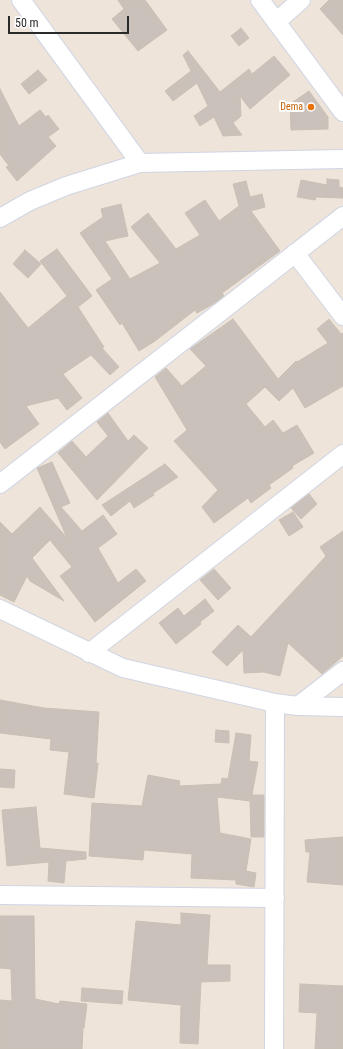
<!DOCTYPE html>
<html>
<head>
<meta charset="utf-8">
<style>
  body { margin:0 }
  #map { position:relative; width:343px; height:1049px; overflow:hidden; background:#eee4da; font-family:"Roboto Condensed",sans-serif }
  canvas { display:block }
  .scale { position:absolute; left:8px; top:16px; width:121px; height:18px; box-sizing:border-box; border:2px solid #2a2a2a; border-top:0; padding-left:5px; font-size:12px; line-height:14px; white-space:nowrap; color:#2a2a2a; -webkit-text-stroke:3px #fff; paint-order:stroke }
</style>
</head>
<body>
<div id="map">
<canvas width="343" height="1049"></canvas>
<div class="scale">50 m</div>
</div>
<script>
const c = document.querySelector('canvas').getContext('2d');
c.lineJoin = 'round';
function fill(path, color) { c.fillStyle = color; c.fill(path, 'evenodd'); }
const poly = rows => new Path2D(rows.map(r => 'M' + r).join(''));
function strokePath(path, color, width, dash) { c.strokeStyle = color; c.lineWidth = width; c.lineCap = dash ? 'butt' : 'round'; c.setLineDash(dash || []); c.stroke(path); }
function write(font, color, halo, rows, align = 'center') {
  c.font = font + ' "Roboto Condensed",sans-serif'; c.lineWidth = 4; c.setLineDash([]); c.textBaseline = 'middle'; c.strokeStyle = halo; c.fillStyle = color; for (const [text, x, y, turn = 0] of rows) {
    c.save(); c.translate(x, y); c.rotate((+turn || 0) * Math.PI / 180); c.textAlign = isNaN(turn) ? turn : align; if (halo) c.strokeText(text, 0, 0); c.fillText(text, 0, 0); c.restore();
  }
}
const building = poly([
  [118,0,145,0,167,30,138,51,112,19,124,9,118,0],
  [329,0,343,0,343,35,320,9,329,0],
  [241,28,249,38,239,46,231,36,241,28],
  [188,51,220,92,249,69,252,74,274,56,290,75,250,109,240,96,241,116,233,123,242,135,223,136,214,117,200,126,194,116,208,106,197,83,173,101,165,91,191,71,183,55,188,51],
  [38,70,47,80,29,94,21,84,38,70],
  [0,89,19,126,40,110,46,117,48,115,59,129,48,137,56,146,17,181,6,167,9,166,0,154,0,89],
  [309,91,328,117,328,129,291,130,290,104,309,91],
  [327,179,339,180,339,187,343,188,343,198,316,197,315,200,297,197,301,180,327,185,327,179],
  [246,181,250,197,262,194,265,207,251,211,280,251,222,293,224,296,213,304,197,313,195,310,155,341,139,351,122,323,120,325,96,290,112,279,80,233,103,217,101,209,121,204,128,236,105,241,130,279,160,263,131,227,148,213,176,249,200,235,185,213,205,200,219,221,239,206,233,184,246,181],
  [57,249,92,296,78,307,104,347,102,348,119,367,110,375,91,355,63,374,82,398,67,410,58,398,26,406,39,424,5,449,0,442,0,292,28,328,67,296,40,261,57,249],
  [25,250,41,264,28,278,13,264,25,250],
  [233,319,278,379,296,361,297,362,328,343,317,329,329,319,341,334,343,333,343,386,305,408,293,388,279,401,265,387,246,404,265,427,273,420,283,433,297,425,314,453,292,466,293,468,269,485,271,488,251,503,248,498,214,523,202,507,218,490,174,441,187,430,155,377,166,368,182,386,206,366,190,349,233,319],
  [108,413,128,441,134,435,148,448,97,500,58,453,72,441,86,457,108,436,97,422,108,413],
  [52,462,70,503,61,507,82,531,103,515,117,534,98,548,118,583,136,569,146,581,95,622,60,576,72,567,50,540,32,558,64,601,30,581,27,576,14,602,0,595,0,522,12,534,40,507,67,538,37,468,52,462],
  [165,464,178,477,153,493,154,495,134,508,130,501,111,516,102,505,165,464],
  [309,494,317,504,301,519,291,508,309,494],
  [293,512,303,527,289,536,279,520,293,512],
  [343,531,343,656,322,674,288,643,280,676,264,672,244,673,243,650,227,666,212,652,238,625,251,637,326,556,320,547,343,531],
  [214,569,231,588,218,600,200,580,214,569],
  [205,599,214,611,200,622,201,624,176,644,159,623,178,608,184,616,205,599],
  [0,700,44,708,99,712,96,763,98,763,94,798,64,794,69,752,50,750,51,739,0,733,0,700],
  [216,730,229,731,229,743,215,742,216,730],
  [236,733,251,735,249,761,258,762,252,795,264,795,264,837,251,837,250,801,217,797,220,833,251,839,246,871,256,873,254,887,236,884,236,880,191,878,192,854,144,850,143,860,89,856,92,803,142,806,148,775,180,781,179,786,221,784,222,778,228,779,236,733],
  [0,769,15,770,14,788,0,787,0,769],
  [36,807,40,848,86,852,86,859,66,861,64,883,48,881,49,862,7,866,2,810,36,807],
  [343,837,343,885,307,882,310,852,306,852,305,840,343,837],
  [181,913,210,915,207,965,230,965,230,981,201,982,198,1044,180,1043,181,1005,128,1000,136,921,181,925,181,913],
  [0,916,34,916,35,999,59,1004,60,1001,87,1004,84,1028,83,1028,82,1049,0,1049,0,1000,12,1001,11,969,0,968,0,916],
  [300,984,343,986,343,1049,315,1049,317,1013,299,1012,300,984],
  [82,988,123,991,122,1004,81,1001,82,988]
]);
const minor = poly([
  [21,0,140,163],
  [260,0,343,112],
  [276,22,301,0],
  [0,218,30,201,66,186,140,163,343,159],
  [295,253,343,316],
  [0,484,343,216],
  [0,609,123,668,275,703,298,706,343,707],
  [89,653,343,454],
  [298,706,343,671],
  [0,895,275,898],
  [274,1049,275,703]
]);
const markers = [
  [311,107,4,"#e8710a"]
];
const foodNames = [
  ["Dema",303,107]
];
fill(building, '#c9c1ba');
strokePath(building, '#c9c0b4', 1);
strokePath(minor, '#d0d5e4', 20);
strokePath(minor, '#fff', 18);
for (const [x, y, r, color] of markers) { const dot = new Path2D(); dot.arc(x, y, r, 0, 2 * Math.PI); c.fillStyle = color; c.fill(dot); strokePath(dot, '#fff', 1.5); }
write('10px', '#c56008', '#fff', foodNames, 'right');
</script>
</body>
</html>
